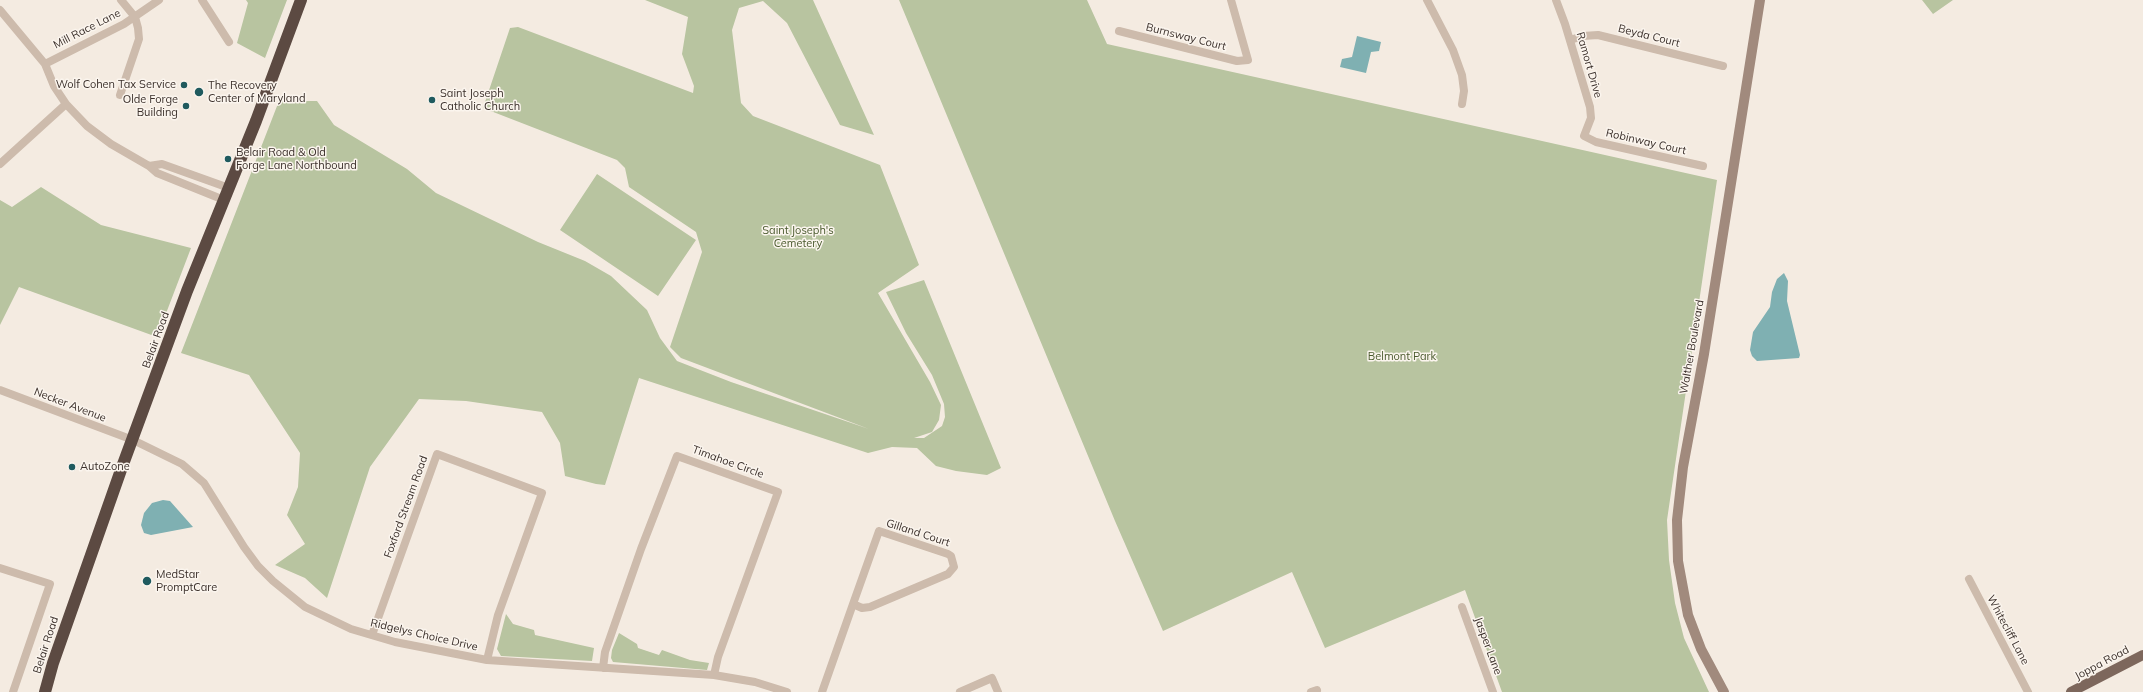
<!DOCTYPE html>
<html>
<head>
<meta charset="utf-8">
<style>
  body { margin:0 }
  canvas { display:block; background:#f4ebe1 }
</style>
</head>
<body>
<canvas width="2143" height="692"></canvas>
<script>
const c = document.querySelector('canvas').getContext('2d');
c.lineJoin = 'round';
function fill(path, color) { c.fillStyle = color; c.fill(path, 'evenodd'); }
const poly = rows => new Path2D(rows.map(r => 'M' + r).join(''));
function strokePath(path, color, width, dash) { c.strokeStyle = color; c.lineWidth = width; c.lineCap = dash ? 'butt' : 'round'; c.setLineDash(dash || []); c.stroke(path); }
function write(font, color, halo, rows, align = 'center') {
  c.font = font + ' Mulish,sans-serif'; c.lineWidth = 3; c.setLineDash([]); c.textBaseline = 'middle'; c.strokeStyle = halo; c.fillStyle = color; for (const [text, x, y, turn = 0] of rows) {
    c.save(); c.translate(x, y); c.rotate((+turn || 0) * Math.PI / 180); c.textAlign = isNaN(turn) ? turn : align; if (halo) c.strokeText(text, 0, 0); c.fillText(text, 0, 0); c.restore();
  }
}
const green = poly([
  [246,0,287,0,265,58,237,43,248,3],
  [645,0,813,0,874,135,840,125,787,23,763,1,739,8,732,30,741,103,753,116,880,165,919,265,878,293,930,382,941,405,939,420,932,432,914,438,924,438,942,426,945,417,944,404,932,375,906,333,886,292,924,280,1001,468,987,475,956,471,936,466,917,448,892,447,868,453,639,378,605,485,596,484,565,476,560,443,542,412,466,401,419,399,370,467,327,598,305,578,275,565,305,544,287,515,298,487,300,453,249,375,181,353,279,101,317,101,334,125,407,169,436,193,538,242,585,261,611,276,647,310,660,338,677,361,731,382,869,429,681,358,670,347,702,252,696,232,629,187,625,168,617,160,483,108,510,28,518,27,693,93,694,86,682,54,688,17],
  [899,0,1087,0,1107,44,1717,180,1667,520,1669,560,1675,603,1684,638,1709,692,1502,692,1465,590,1325,648,1292,572,1163,631,1115,521],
  [1922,0,1953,0,1933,14],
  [597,174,696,240,658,296,560,230],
  [41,187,101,225,191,248,157,337,19,287,0,325,0,200,12,207],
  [506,614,513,624,534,630,535,635,594,648,592,661,501,656,497,649],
  [619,633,637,644,638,648,659,655,662,650,690,660,709,663,707,670,613,662,611,658,612,650]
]);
const water = poly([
  [1357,36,1381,42,1379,51,1371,52,1366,73,1340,67,1342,59,1352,57],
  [1784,273,1788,281,1787,301,1800,355,1799,358,1757,361,1752,356,1750,350,1753,332,1770,307,1772,292,1777,279],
  [163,500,170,501,193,527,151,535,144,533,141,525,144,513,152,503]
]);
const street = poly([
  [202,0,229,42],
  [1427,0,1453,50,1462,75,1464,91,1462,104],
  [1556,0,1565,24,1590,107,1591,118,1584,136,1596,142,1703,166],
  [0,10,45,64,54,86,66,104,87,126,111,144,149,166,157,173,224,200],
  [1119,31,1237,61,1248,60,1231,0],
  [1570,40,1583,36,1598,35,1723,66],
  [45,64,124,24,159,0],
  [120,95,139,39,138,28,135,17,121,0],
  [0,164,66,104],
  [149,166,162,164,229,188],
  [0,390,133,440,182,464,204,483,244,547,258,566,273,581,305,607,351,629,395,642,487,660,714,675,755,682,787,692],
  [879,531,948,554,951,556,954,567,948,574,870,607,862,608,853,604,879,531],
  [0,568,50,584,13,692],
  [1969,579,2028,692],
  [1462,607,1493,692],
  [372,635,437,454,542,493,498,615,487,660],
  [603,668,605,652,641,549,677,456,778,492,718,657,714,675],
  [822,692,853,604],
  [960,692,992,678,998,692],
  [1311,692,1317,690]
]);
const secondary = poly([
  [1724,692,1701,649,1688,615,1678,561,1677,520,1683,467,1704,354,1760,0]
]);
const primary = poly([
  [2071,692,2143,655]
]);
const highway = poly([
  [45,692,53,663,122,467,187,291,256,121,301,0]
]);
const markers = [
  [184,85,4,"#1f5a5e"],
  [199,92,5,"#1f5a5e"],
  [432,100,4,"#1f5a5e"],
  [186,106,4,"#1f5a5e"],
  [228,159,4,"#1f5a5e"],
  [72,467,4,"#1f5a5e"],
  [147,581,5,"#1f5a5e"]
];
const streetNames = [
  ["Mill Race Lane",87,29,-27],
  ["Beyda Court",1649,36,14],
  ["Burnsway Court",1186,37,14],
  ["Ramort Drive",1589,65,74],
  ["Robinway Court",1646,142,13],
  ["Belair Road",156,340,-70],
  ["Walther Boulevard",1692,347,-80],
  ["Necker Avenue",70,405,21],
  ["Timahoe Circle",728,462,20],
  ["Foxford Stream Road",406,507,-70],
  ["Gilland Court",918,533,18],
  ["Whitecliff Lane",2008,630,62],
  ["Ridgelys Choice Drive",424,635,13],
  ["Belair Road",46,645,-72],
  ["Jasper Lane",1488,646,70],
  ["Joppa Road",2102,663,-28]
];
const poiNames = [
  ["Wolf Cohen Tax Service",176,85,"right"],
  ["The Recovery",208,86],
  ["Center of Maryland",208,99],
  ["Saint Joseph",440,94],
  ["Catholic Church",440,107],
  ["Olde Forge",178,100,"right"],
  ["Building",178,113,"right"],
  ["Belair Road & Old",236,153],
  ["Forge Lane Northbound",236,166],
  ["AutoZone",80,467],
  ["MedStar",156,575],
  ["PromptCare",156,588]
];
const parkNames = [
  ["Saint Joseph's",798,231],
  ["Cemetery",798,244],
  ["Belmont Park",1402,357]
];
fill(green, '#b8c4a0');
fill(water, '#7fb0b2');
strokePath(street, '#cdbbac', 8);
strokePath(secondary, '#a18a7d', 10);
strokePath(primary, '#7d675c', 10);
strokePath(highway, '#5c4a42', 12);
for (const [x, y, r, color] of markers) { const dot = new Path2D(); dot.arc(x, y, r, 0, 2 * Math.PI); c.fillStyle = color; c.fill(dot); strokePath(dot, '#fbf5ee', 1.5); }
write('11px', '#3b302b', '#fbf5ee', streetNames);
write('11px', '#3b302b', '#fbf5ee', poiNames, 'left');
write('11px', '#4a5a2e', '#fbf5ee', parkNames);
</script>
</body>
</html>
